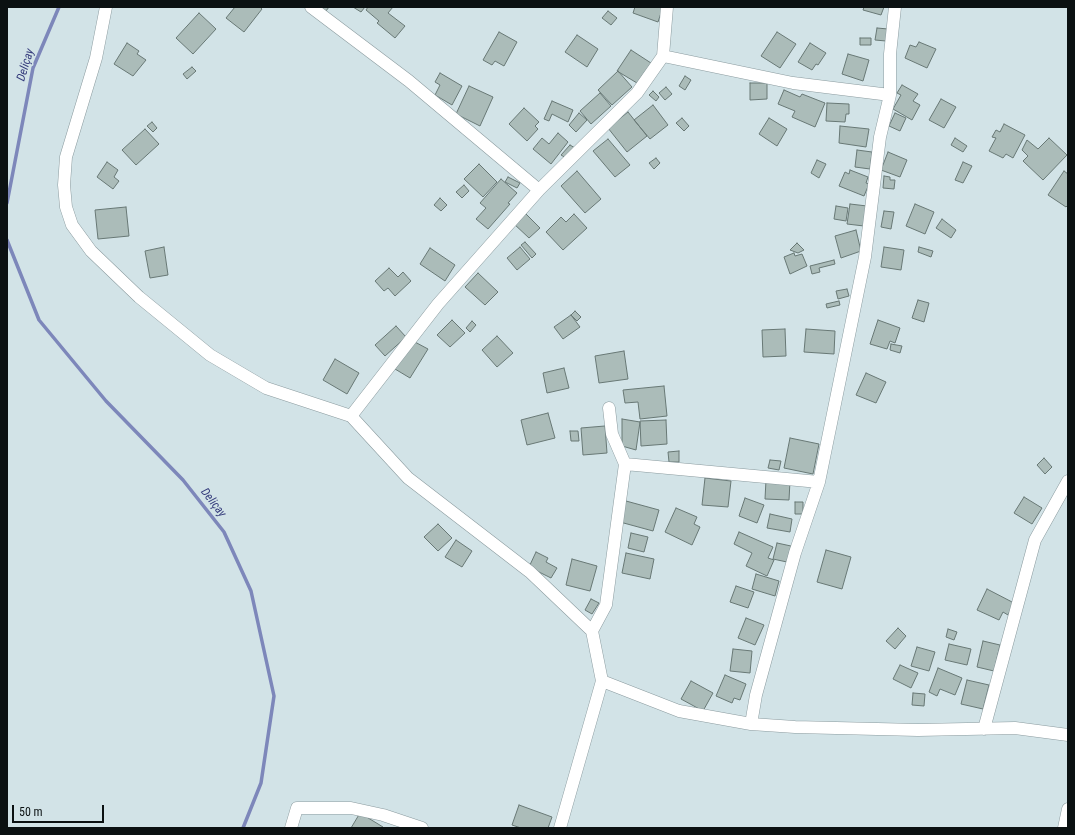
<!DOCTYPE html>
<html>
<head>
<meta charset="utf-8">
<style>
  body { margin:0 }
  #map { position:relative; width:1075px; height:835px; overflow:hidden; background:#d2e3e7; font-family:"Roboto Condensed",sans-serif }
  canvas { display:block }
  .frame { position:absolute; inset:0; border:8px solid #0b1112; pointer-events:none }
  .scale { position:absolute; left:12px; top:805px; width:92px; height:18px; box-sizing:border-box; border:2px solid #0b1112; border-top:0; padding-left:5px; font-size:12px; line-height:14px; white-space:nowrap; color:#0b1112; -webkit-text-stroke:3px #d2e3e7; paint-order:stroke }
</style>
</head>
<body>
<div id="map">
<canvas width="1075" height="835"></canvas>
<div class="frame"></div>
<div class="scale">50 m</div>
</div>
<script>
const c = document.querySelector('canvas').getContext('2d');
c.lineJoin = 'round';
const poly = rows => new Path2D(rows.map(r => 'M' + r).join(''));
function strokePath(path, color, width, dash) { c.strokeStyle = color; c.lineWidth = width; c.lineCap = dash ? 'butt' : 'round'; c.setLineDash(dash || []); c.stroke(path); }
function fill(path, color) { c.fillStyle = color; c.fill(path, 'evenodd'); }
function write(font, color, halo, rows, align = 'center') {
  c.font = font + ' "Roboto Condensed",sans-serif'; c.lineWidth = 3; c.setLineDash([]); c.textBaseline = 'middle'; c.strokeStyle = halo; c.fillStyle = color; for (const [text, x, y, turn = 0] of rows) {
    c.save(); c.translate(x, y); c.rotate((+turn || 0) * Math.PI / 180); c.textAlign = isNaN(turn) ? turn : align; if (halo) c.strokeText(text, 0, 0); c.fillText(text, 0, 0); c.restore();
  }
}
const stream = poly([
  [7,203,33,68,59,7],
  [7,240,39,320,106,401,183,480,224,532,251,591,274,696,261,783,243,828]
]);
const building = poly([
  [235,7,260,7,262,9,244,32,226,18,235,7],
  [319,7,329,7,326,11,319,7],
  [353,7,365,7,361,12,353,7],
  [368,7,393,7,388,13,405,26,395,38,377,23,379,21,366,10,368,7],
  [635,7,663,7,658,22,633,13,635,7],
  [864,7,884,7,881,15,863,10,864,7],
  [608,11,617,18,611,25,602,18,608,11],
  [199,13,216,29,193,54,176,38,199,13],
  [877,28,888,29,886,41,875,40,877,28],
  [499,32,517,42,504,66,495,61,492,65,483,60,499,32],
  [777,32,796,44,780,68,761,56,777,32],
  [577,35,598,49,587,67,565,52,577,35],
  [860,38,871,38,871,45,860,45,860,38],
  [919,42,936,49,927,68,905,58,910,45,916,47,919,42],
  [127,43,139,51,137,54,146,60,133,76,114,64,127,43],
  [810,43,826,53,818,65,816,64,812,70,798,62,810,43],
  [631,50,651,63,637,83,617,71,631,50],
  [848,54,869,60,863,81,842,74,848,54],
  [192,67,196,71,187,79,183,74,192,67],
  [618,71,632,87,612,105,598,90,618,71],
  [440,73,462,86,452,105,435,95,440,85,435,82,440,73],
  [685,76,691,80,685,90,679,86,685,76],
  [750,83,767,83,767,99,750,100,750,83],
  [902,85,918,94,913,101,920,105,912,120,893,109,901,95,897,93,902,85],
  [469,86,493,97,480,126,456,114,469,86],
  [666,87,672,94,665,100,659,93,666,87],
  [784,90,800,97,802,94,825,103,815,127,792,117,795,111,778,104,784,90],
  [653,91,659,97,656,101,649,95,653,91],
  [600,93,611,106,591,124,580,111,600,93],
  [941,99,956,107,944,128,929,120,941,99],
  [552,101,573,110,568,122,552,114,549,121,544,119,552,101],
  [827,103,849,104,849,114,846,114,845,122,826,121,827,103],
  [653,105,668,125,650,139,634,120,653,105],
  [524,108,539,122,535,126,538,129,527,141,509,124,524,108],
  [628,112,647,136,627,152,608,128,628,112],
  [579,113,587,120,576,132,569,125,579,113],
  [895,113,906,118,900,131,889,126,895,113],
  [682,118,689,126,684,131,676,123,682,118],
  [769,118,787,129,777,146,759,134,769,118],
  [152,122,157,128,153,132,147,126,152,122],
  [1004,124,1025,135,1013,158,1006,154,1003,158,989,151,996,138,992,137,996,130,1000,132,1004,124],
  [840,126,869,129,866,147,839,143,840,126],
  [145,129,159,144,136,165,122,150,145,129],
  [558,133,568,142,551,164,533,149,542,138,549,144,558,133],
  [955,138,967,146,963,152,951,145,955,138],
  [1049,138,1067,155,1043,180,1023,161,1028,156,1022,150,1027,140,1038,149,1049,138],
  [608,139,630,165,615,177,593,151,608,139],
  [570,145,575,148,566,158,561,155,570,145],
  [857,150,872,152,870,169,855,167,857,150],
  [888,152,907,160,900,177,881,170,888,152],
  [656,158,660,163,654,169,649,163,656,158],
  [817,160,826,164,819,178,811,173,817,160],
  [107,162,118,170,114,177,119,181,113,189,97,177,107,162],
  [963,162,972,166,963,183,955,180,963,162],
  [479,164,497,182,483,197,464,179,479,164],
  [850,170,868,177,866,183,869,184,864,196,839,186,845,172,849,174,850,170],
  [577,171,601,199,585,213,561,186,577,171],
  [1064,171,1068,174,1068,205,1066,207,1048,195,1064,171],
  [884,176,890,177,890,180,895,180,894,189,883,188,884,176],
  [508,177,520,183,517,188,505,182,508,177],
  [501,179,517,193,508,203,510,204,488,229,476,219,486,208,480,203,501,179],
  [464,185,469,191,462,198,456,192,464,185],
  [440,198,447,205,441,211,434,205,440,198],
  [850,204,867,206,864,226,847,224,850,204],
  [915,204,934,212,925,234,906,226,915,204],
  [836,206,848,208,846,221,834,219,836,206],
  [126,207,129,236,98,239,95,210,126,207],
  [884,211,894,212,891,229,881,227,884,211],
  [524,212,540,228,529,238,513,223,524,212],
  [574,214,587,228,563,250,546,232,561,217,566,222,574,214],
  [942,219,956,230,951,238,936,228,942,219],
  [856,230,861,251,841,258,835,236,856,230],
  [525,242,536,254,532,258,521,245,525,242],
  [797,243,804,250,798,253,790,250,797,243],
  [164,247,168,275,150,278,145,251,164,247],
  [520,247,530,259,517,270,507,258,520,247],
  [884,247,904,250,901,270,881,267,884,247],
  [919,247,933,251,931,257,918,252,919,247],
  [430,248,455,265,445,281,420,264,430,248],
  [794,253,795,256,802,254,807,266,790,274,784,257,794,253],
  [834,260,835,264,819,268,820,272,812,274,810,266,834,260],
  [389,268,398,277,403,272,411,281,395,296,388,288,384,291,375,281,389,268],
  [478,273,498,292,485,305,465,287,478,273],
  [847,289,849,296,838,299,836,291,847,289],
  [918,300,929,303,924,322,912,318,918,300],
  [839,301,840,305,827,308,826,304,839,301],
  [575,311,581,317,577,321,571,315,575,311],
  [571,315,580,327,563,339,554,327,571,315],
  [452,320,465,333,450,347,437,335,452,320],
  [878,320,900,328,895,343,890,341,887,349,870,344,878,320],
  [472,321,476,325,470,332,466,328,472,321],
  [396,326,406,337,385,356,375,345,396,326],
  [785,329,786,356,763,357,762,330,785,329],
  [806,329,835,331,834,354,804,352,806,329],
  [497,336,513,353,497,367,482,350,497,336],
  [413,341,428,349,410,378,395,369,413,341],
  [891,344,902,346,900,353,890,350,891,344],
  [624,351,628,379,599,383,595,356,624,351],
  [335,359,359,373,347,394,323,380,335,359],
  [564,368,569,388,547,393,543,373,564,368],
  [866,373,886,382,876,403,856,395,866,373],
  [664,386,667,416,640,419,638,402,625,403,623,390,664,386],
  [548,413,555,438,527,445,521,420,548,413],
  [622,419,640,422,636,450,622,446,622,419],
  [666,420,667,444,641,446,640,421,666,420],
  [605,426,607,453,583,455,581,428,605,426],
  [570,431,578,431,579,441,571,441,570,431],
  [790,438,819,444,813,474,784,468,790,438],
  [679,451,679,462,669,462,668,452,679,451],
  [1044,458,1052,467,1045,474,1037,465,1044,458],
  [770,460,781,461,779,470,768,468,770,460],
  [705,478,731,481,728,507,702,505,705,478],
  [766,480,790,481,789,500,765,499,766,480],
  [1024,497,1042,508,1032,524,1014,513,1024,497],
  [745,498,764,505,757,523,739,516,745,498],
  [626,501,659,510,653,531,620,522,626,501],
  [795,502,803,502,803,514,795,514,795,502],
  [676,508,697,517,694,524,700,527,692,545,665,532,676,508],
  [770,514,792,519,790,532,767,528,770,514],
  [438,524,452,538,438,551,424,537,438,524],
  [739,532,773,547,768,558,774,560,767,576,746,566,752,553,734,544,739,532],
  [631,533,648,537,644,552,628,548,631,533],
  [456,540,472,551,462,567,445,557,456,540],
  [777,543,791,546,787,562,773,559,777,543],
  [826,550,851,557,842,589,817,582,826,550],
  [536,552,548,558,546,562,557,568,551,578,529,567,536,552],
  [626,553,654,559,650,579,622,573,626,553],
  [572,559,597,566,590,591,566,585,572,559],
  [756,574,779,581,775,596,752,589,756,574],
  [736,586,754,592,748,608,730,602,736,586],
  [987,589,1014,603,1008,615,1003,612,999,620,977,610,987,589],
  [591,599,599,603,592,614,585,610,591,599],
  [746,618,764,625,755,645,738,638,746,618],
  [898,628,906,636,895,649,886,641,898,628],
  [948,629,957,632,954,640,946,637,948,629],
  [983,641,1000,645,994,671,977,667,983,641],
  [949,644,971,649,967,665,945,660,949,644],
  [917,647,935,652,929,671,911,666,917,647],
  [733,649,752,651,750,673,730,671,733,649],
  [900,665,918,673,911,688,893,679,900,665],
  [938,668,962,678,955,695,940,689,937,696,929,692,938,668],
  [725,675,746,684,740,700,734,698,732,703,716,696,725,675],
  [967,680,989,685,983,709,961,704,967,680],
  [691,681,713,693,703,711,681,699,691,681],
  [913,693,925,694,924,706,912,705,913,693],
  [519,805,552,817,548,828,521,828,512,825,519,805],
  [360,813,383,827,382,828,351,828,360,813]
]);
const minor = poly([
  [106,7,96,58,66,157,64,185,66,207,72,225,91,251,139,297,210,355,266,388,351,416,408,478,530,572,592,631],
  [311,7,409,81,539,190],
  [663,56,793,83,890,95],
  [351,416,438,304,539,190,637,93,663,56,667,7],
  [625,464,819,482],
  [602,681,679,711,751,724,795,727,918,730,1015,728,1068,735],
  [751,724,756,695,795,553,819,482,865,257,880,137,890,95,890,54,895,7],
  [984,729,1035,540,1068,481],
  [291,828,297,808,351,808,383,815,422,828],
  [560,828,602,681,592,631,606,605,625,464,612,434,609,408],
  [1064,828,1068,809]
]);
const waterNames = [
  ["Deliçay",26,65,-73],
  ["Deliçay",213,503,52]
];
strokePath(stream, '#7d87ba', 3.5);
fill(building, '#abbcb9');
strokePath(building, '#687875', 1);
strokePath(minor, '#8b9b9f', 13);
strokePath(minor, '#fff', 12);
write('italic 12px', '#353c7c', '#d2e3e7', waterNames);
</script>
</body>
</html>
